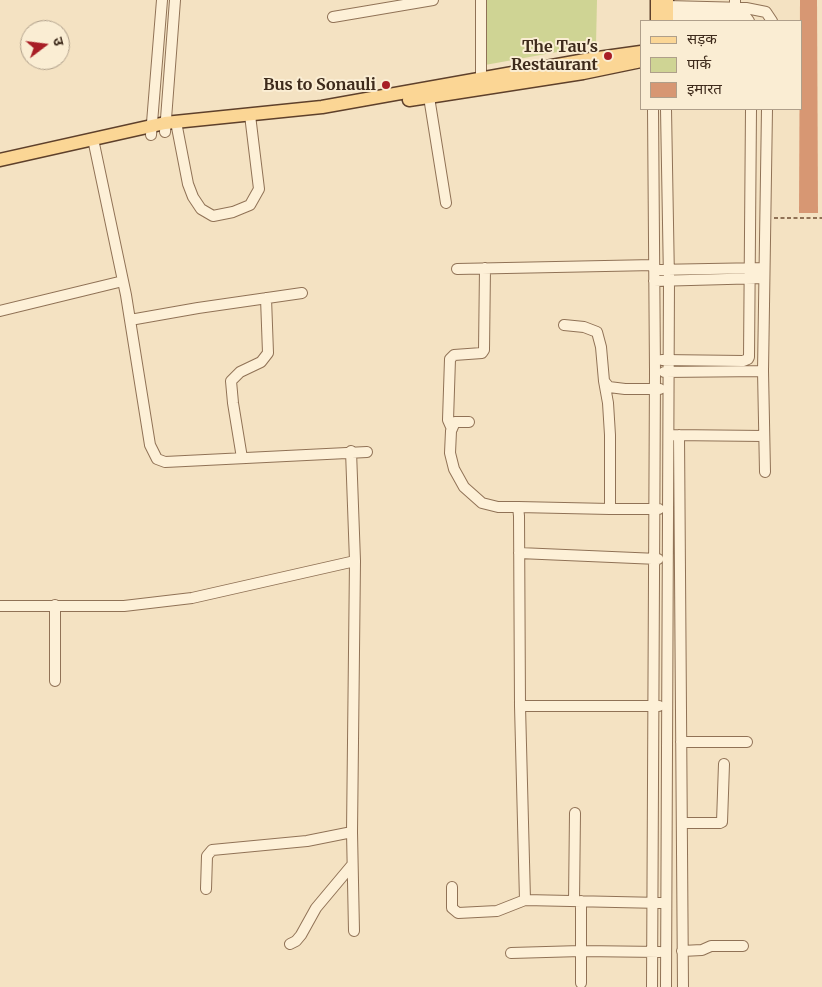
<!DOCTYPE html>
<html>
<head>
<meta charset="utf-8">
<style>
  body { margin:0 }
  #map { position:relative; width:822px; height:987px; overflow:hidden; background:#f4e2c2; font-family:Merriweather,"Noto Sans Devanagari",serif }
  canvas { display:block }
  .legend { position:absolute; left:640px; top:20px; width:162px; height:90px; box-sizing:border-box; background:#faedd3; border:1px solid #af9f8a; margin:0; padding:6px 9px; list-style:none; font-size:15px; color:#3e2b1c }
  .legend li { display:flex; align-items:center; gap:10px; height:25px }
  .legend b { width:25px; border:1px solid #af9f8a }
  .north { position:absolute; left:20px; top:20px; width:50px; height:50px; box-sizing:border-box; background:#faedd3; border:1px solid #af9f8a; border-radius:50%; rotate:75deg; font-size:14px; font-weight:700; line-height:20px; text-align:center; color:#3e2b1c }
  .north::after { content:''; display:block; margin:auto; width:18px; height:22px; background:#a81e26; clip-path:polygon(50% 0,100% 100%,50% 72%,0 100%) }
</style>
</head>
<body>
<div id="map">
<canvas width="822" height="987"></canvas>
<ul class="legend">
<li><b style="height:6px;background:#fbd695"></b>सड़क</li>
<li><b style="height:14px;background:#cfd494"></b>पार्क</li>
<li><b style="height:14px;background:#d79773"></b>इमारत</li>
</ul>
<div class="north">उ</div>
</div>
<script>
const c = document.querySelector('canvas').getContext('2d');
c.lineJoin = 'round';
function fill(path, color) { c.fillStyle = color; c.fill(path, 'evenodd'); }
const poly = rows => new Path2D(rows.map(r => 'M' + r).join(''));
function strokePath(path, color, width, dash) { c.strokeStyle = color; c.lineWidth = width; c.lineCap = dash ? 'butt' : 'round'; c.setLineDash(dash || []); c.stroke(path); }
function write(font, color, halo, rows, align = 'center') {
  c.font = font + ' Merriweather,serif'; c.lineWidth = 4; c.setLineDash([]); c.textBaseline = 'middle'; c.strokeStyle = halo; c.fillStyle = color; for (const [text, x, y, turn = 0] of rows) {
    c.save(); c.translate(x, y); c.rotate((+turn || 0) * Math.PI / 180); c.textAlign = isNaN(turn) ? turn : align; if (halo) c.strokeText(text, 0, 0); c.fillText(text, 0, 0); c.restore();
  }
}
const green = poly([
  [487,0,597,0,596,45,485,65]
]);
const building = poly([
  [800,0,817,0,818,213,799,213]
]);
const path = poly([
  [774,218,822,218]
]);
const minor = poly([
  [481,0,481,84],
  [735,0,735,16,746,17,749,21],
  [667,6,746,8,766,12,772,21],
  [667,15,735,16],
  [333,17,433,0],
  [429,97,446,203],
  [176,122,188,184,193,197,201,209,213,216,233,212,250,205,259,189,250,115],
  [165,132,175,0],
  [151,135,162,0],
  [93,139,126,295,150,445,157,459,165,462,367,452],
  [457,269,654,265],
  [654,270,764,268],
  [654,281,764,278],
  [0,311,123,281],
  [130,320,198,308,302,293],
  [564,325,584,327,597,332,601,347,604,381,609,387,625,389,660,389],
  [662,360,743,361,748,359,749,357,751,109],
  [763,371,765,472],
  [664,372,763,371,767,109],
  [604,381,608,403,610,435,610,509,659,509],
  [469,422,455,422,451,431,450,453,454,469,464,487,482,503,498,507,518,507,519,516,520,706,525,900],
  [452,429,448,420,450,359,454,355,482,353,484,350,485,268],
  [672,435,764,436],
  [679,435,683,987],
  [351,451,355,561,352,832,354,931],
  [242,458,233,403,231,381,240,372,261,362,268,353,266,298],
  [518,507,610,509],
  [519,553,658,559],
  [55,605,55,681],
  [0,606,124,606,192,598,355,561],
  [520,706,659,706],
  [681,742,747,742],
  [682,823,720,823,722,822,724,764],
  [452,887,452,908,458,913,497,911,525,900,661,903],
  [206,889,207,856,212,850,307,841,352,832],
  [574,901,575,813],
  [290,944,296,941,301,935,316,908,352,865],
  [682,951,702,950,711,946,743,946],
  [511,953,581,951,660,952],
  [581,983,581,901],
  [652,987,655,372,653,109],
  [666,987,669,280,666,109]
]);
const major = poly([
  [657,21,657,0],
  [667,21,667,0],
  [409,100,583,73,641,61],
  [0,160,165,123,322,107,591,59,641,52]
]);
const markers = [
  [608,56,5,"#a81e26"],
  [386,85,5,"#a81e26"]
];
const poiNames = [
  ["The Tau's",598,47],
  ["Restaurant",598,65],
  ["Bus to Sonauli",376,85]
];
fill(green, '#cfd494');
fill(building, '#d79773');
strokePath(minor, '#907256', 12);
strokePath(major, '#5e402b', 15);
strokePath(path, '#907256', 2, [4, 2.5]);
strokePath(minor, '#fdf0d7', 10);
strokePath(major, '#fbd695', 12);
for (const [x, y, r, color] of markers) { const dot = new Path2D(); dot.arc(x, y, r, 0, 2 * Math.PI); c.fillStyle = color; c.fill(dot); strokePath(dot, '#faedd3', 2); }
write('bold 16px', '#3e2b1c', '#faedd3', poiNames, 'right');
</script>
</body>
</html>
